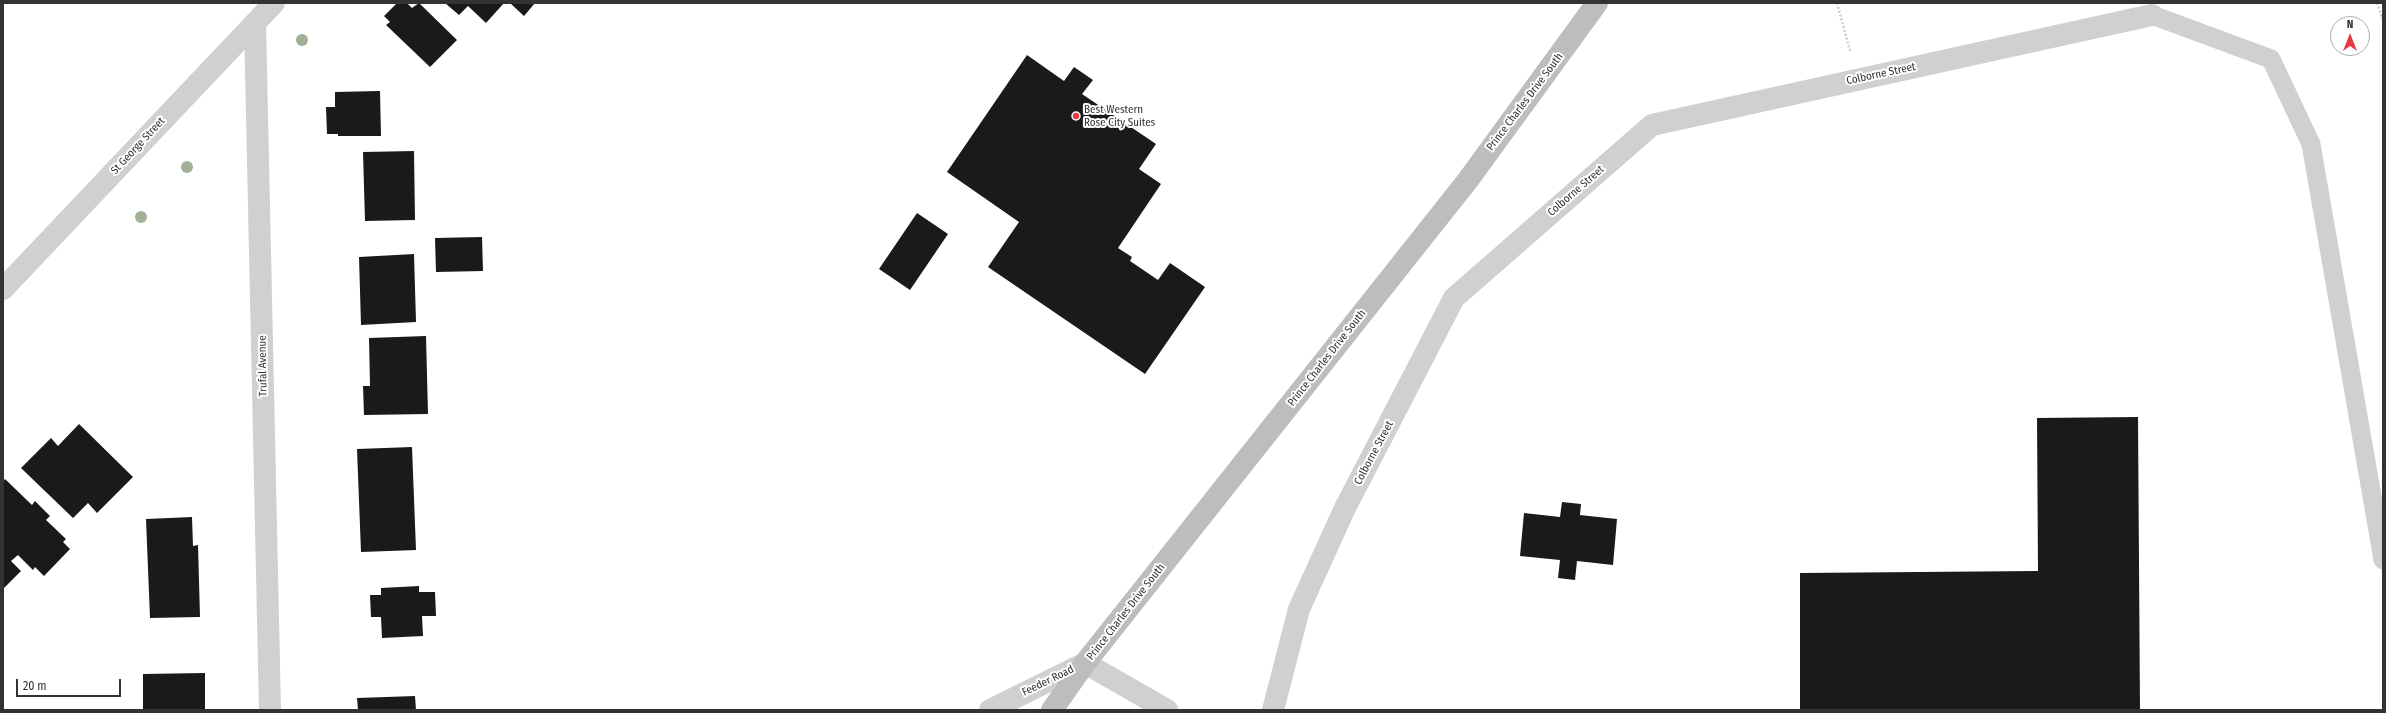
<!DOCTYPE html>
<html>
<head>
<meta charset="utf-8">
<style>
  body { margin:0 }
  #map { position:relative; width:2386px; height:713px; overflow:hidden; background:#fff; font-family:"Fira Sans Condensed",sans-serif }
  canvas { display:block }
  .frame { position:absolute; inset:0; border:4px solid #333; pointer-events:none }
  .north { position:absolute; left:2330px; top:16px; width:40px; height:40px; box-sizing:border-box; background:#fff; border:1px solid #adadad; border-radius:50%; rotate:0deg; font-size:11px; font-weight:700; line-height:16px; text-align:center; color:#333 }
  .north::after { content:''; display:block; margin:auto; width:14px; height:18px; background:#e63946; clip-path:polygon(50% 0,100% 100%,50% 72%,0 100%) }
  .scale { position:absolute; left:16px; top:679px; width:105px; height:18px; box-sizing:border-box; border:2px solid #333; border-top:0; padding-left:5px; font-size:12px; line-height:14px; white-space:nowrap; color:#333; -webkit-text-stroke:3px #fff; paint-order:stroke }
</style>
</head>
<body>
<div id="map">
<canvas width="2386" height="713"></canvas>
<div class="frame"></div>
<div class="north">N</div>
<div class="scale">20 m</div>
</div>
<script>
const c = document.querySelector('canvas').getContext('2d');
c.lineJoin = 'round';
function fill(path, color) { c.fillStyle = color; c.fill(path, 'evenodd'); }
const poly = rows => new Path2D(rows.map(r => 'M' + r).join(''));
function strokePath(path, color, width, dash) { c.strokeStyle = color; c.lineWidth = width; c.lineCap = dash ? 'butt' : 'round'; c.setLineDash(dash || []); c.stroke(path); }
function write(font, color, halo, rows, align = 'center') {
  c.font = font + ' "Fira Sans Condensed",sans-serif'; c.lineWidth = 4; c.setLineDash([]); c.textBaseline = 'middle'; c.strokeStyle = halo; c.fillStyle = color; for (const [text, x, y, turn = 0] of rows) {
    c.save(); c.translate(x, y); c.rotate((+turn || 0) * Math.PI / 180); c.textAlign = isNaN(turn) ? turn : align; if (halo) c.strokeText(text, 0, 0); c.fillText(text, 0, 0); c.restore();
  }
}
const building = poly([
  [397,3,407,3,412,8,419,3,457,40,430,67,386,25,390,22,384,16],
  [445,3,504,3,486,23,468,6,459,15],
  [510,3,535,3,524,16],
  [1027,55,1064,81,1074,67,1093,80,1082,94,1156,144,1139,169,1161,184,1118,248,1132,257,1130,261,1158,280,1170,263,1205,287,1145,374,988,267,1019,222,947,172],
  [380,91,381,136,338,136,338,134,327,134,326,107,335,107,335,92],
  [414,151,415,220,365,221,363,152],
  [917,213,948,234,910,290,879,269],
  [482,237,483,271,436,272,435,238],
  [414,254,416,322,361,325,359,257],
  [426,336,428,414,364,415,363,386,370,386,369,338],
  [2138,417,2140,710,1800,710,1800,573,2038,571,2037,418],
  [79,424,133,477,97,513,88,503,73,518,21,468,51,438,58,446],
  [412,447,416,550,361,552,357,449],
  [5,479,32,505,35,501,50,516,46,520,66,539,63,542,70,549,44,576,35,567,33,570,18,555,11,561,21,571,3,589,3,482],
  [1562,502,1581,504,1580,515,1617,519,1613,565,1577,561,1575,580,1558,578,1560,560,1520,556,1524,513,1560,517],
  [192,517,193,546,198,545,200,617,150,618,146,519],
  [419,586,419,592,435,592,436,616,422,616,423,636,382,638,381,617,371,617,370,595,381,595,381,588],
  [205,673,205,710,143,710,143,674],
  [415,696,416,710,358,710,357,698]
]);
const path = poly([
  [1837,3,1850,51],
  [2377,3,2383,21]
]);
const lane = poly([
  [2152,15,2271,59,2311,144,2383,560]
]);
const street = poly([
  [255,23,270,710],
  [3,289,274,3],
  [990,710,1085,663,1167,710],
  [1273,710,1299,609,1345,508,1454,298,1652,125,2152,15]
]);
const secondary = poly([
  [1052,710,1085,663,1468,180,1597,3]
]);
const trees = [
  [302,40],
  [187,167],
  [141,217]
];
const markers = [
  [1076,116,4,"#e63946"]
];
const streetNames = [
  ["Colborne Street",1881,74,-12],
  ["Prince Charles Drive South",1525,102,-53],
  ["St George Street",138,146,-47],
  ["Colborne Street",1576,191,-41],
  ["Prince Charles Drive South",1327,358,-52],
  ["Trufal Avenue",263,366,-91],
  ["Colborne Street",1374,453,-62],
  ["Prince Charles Drive South",1126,612,-52],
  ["Feeder Road",1048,681,-26]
];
const poiNames = [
  ["Best Western",1084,110],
  ["Rose City Suites",1084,123]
];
fill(building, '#1a1a1a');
strokePath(path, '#cdcdcd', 2.5, [2, 2]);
strokePath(lane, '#d0d0d0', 19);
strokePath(street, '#d0d0d0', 22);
strokePath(secondary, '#bdbdbd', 22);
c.fillStyle = '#a2b095';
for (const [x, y] of trees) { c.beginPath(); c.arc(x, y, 6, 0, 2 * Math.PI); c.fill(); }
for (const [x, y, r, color] of markers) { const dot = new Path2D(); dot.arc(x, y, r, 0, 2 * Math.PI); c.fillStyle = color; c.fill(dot); strokePath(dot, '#fff', 1.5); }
write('11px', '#333', '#fff', streetNames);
write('11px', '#333', '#fff', poiNames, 'left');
</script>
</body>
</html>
